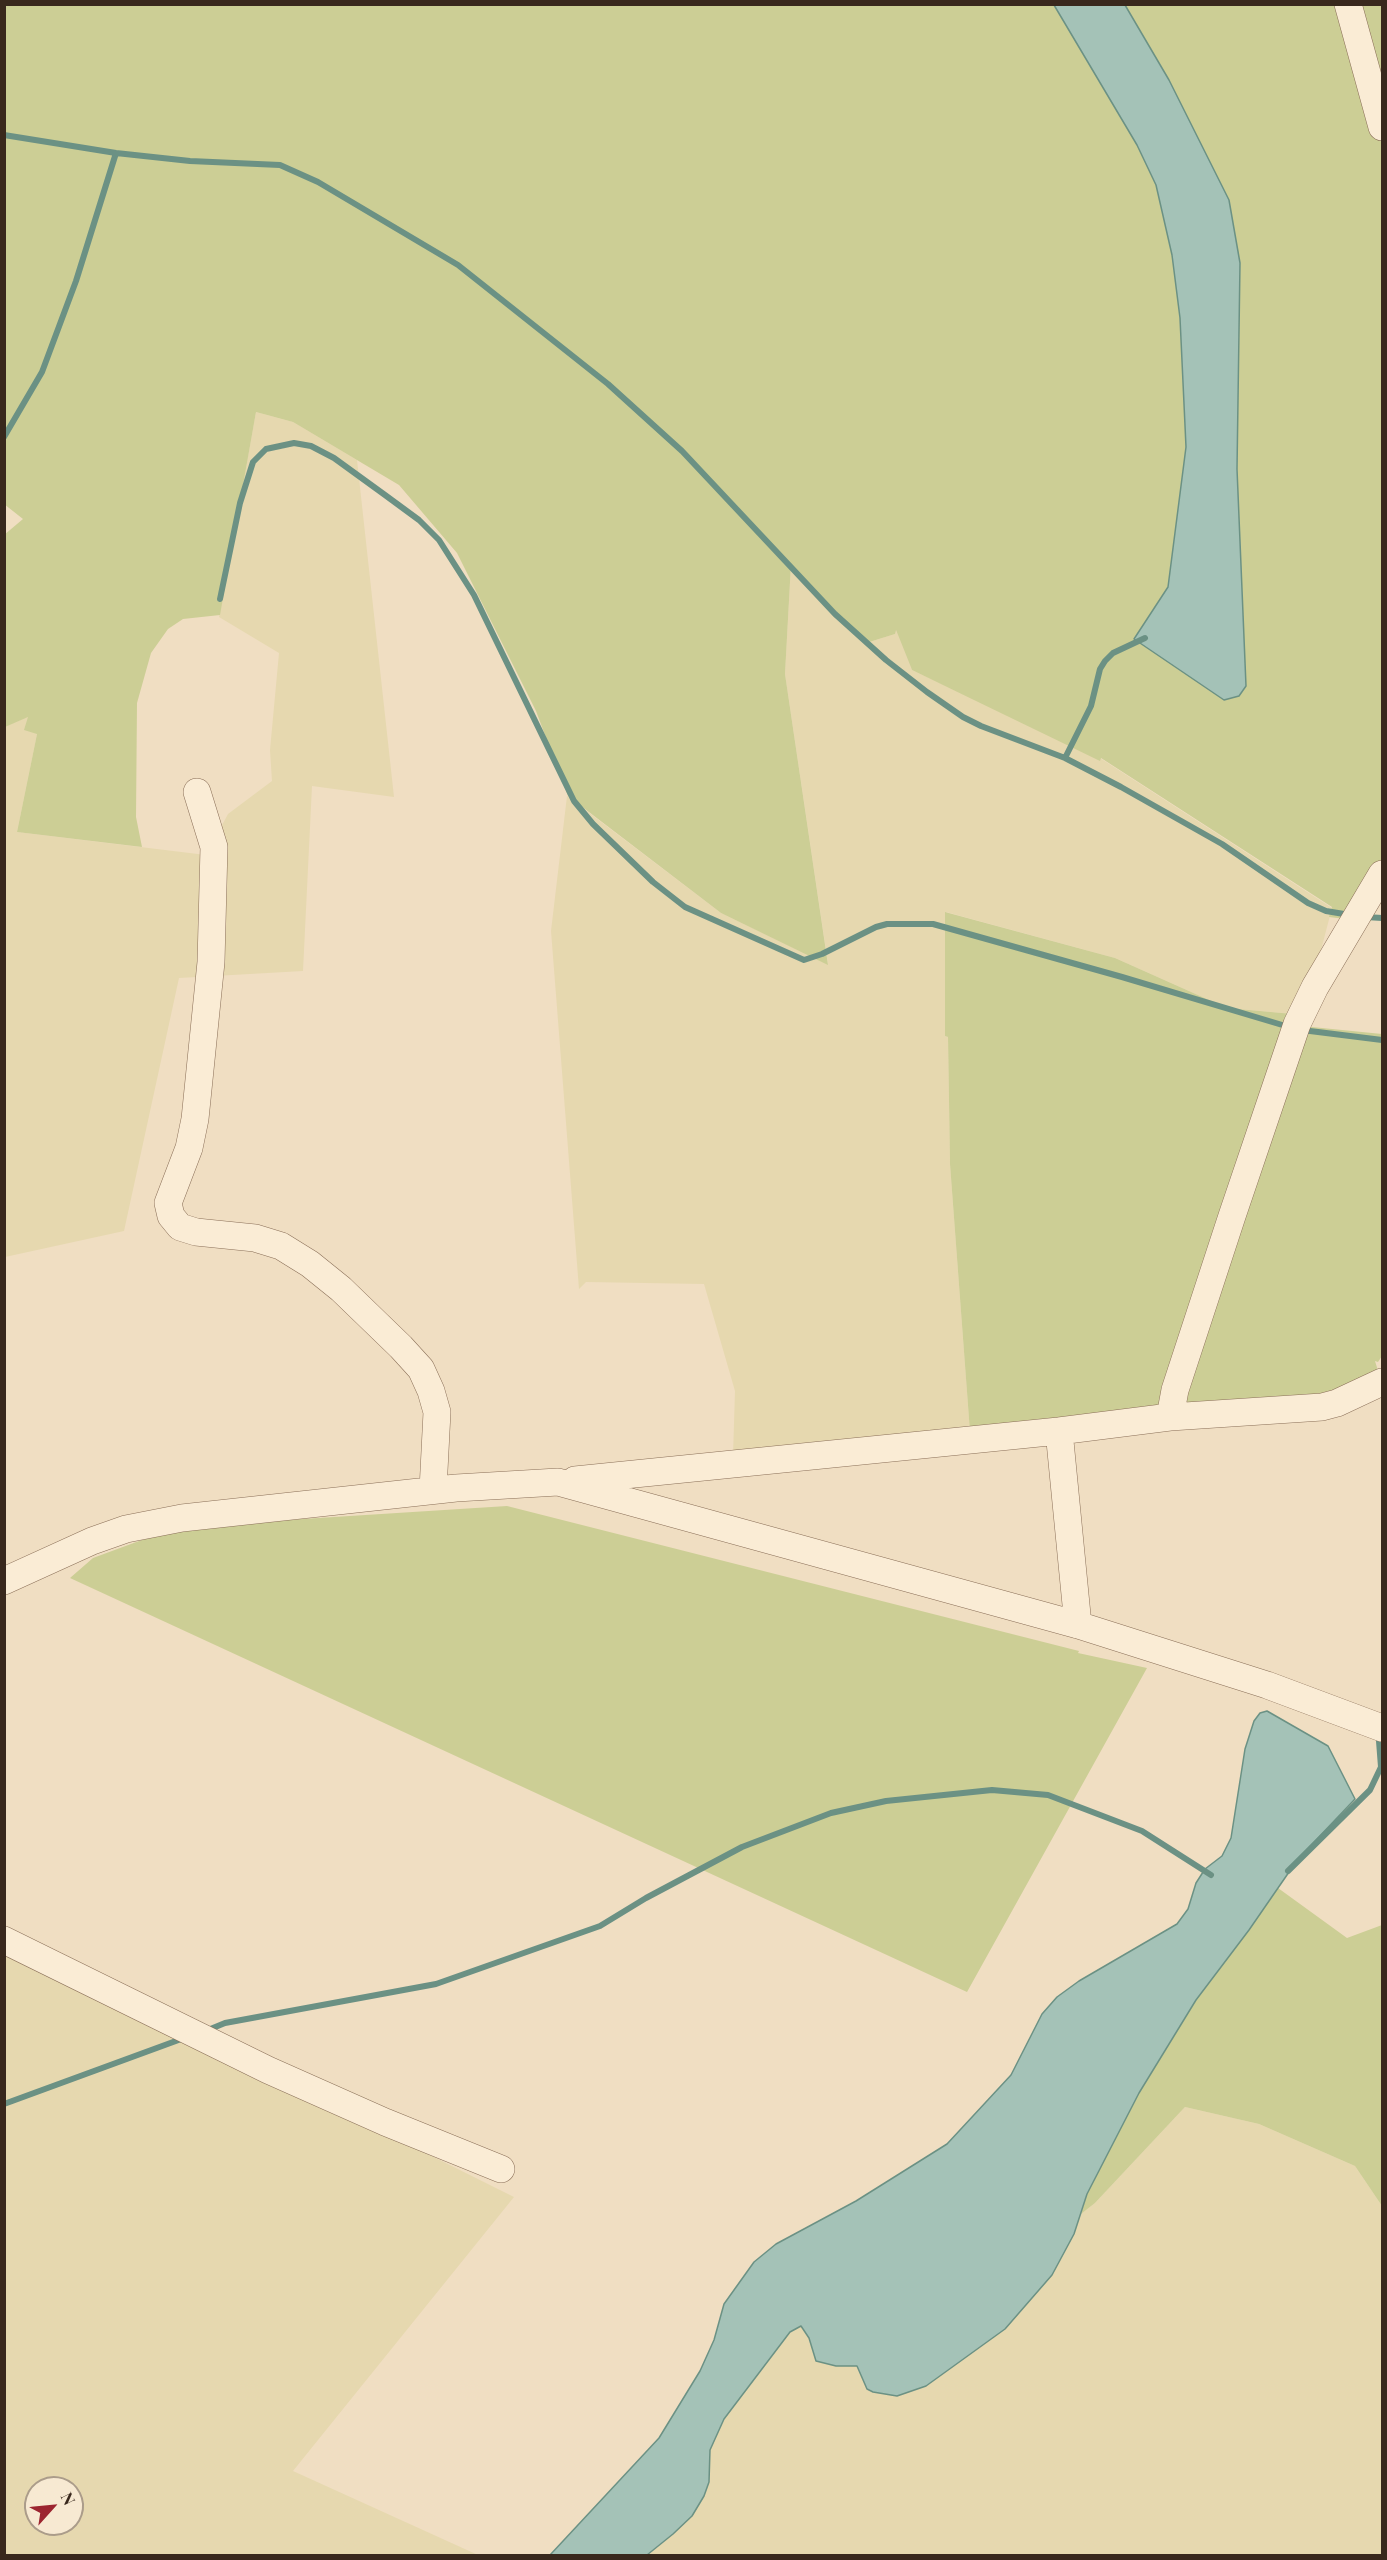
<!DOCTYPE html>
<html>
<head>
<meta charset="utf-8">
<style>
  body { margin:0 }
  #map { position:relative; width:1387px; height:2560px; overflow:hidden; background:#f0dec2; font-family:"Playfair Display",serif }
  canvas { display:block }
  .frame { position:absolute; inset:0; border:6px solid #39281d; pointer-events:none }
  .north { position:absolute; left:24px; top:2476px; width:60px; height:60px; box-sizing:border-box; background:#f7e9d2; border:2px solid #ab9c8a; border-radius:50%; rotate:63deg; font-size:16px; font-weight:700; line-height:24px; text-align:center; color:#39281d }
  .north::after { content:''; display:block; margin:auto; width:21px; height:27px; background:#9c2530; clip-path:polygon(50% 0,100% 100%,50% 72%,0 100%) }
</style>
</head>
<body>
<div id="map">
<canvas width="1387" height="2560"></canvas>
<div class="frame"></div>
<div class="north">N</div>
</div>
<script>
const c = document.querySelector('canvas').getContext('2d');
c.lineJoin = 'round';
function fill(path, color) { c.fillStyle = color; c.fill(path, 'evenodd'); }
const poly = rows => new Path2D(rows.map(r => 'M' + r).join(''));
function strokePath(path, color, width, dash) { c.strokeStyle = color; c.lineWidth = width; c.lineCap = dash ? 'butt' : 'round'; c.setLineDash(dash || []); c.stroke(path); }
const farmland = poly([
  [256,412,293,422,357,460,394,797,312,786,303,971,179,978,124,1231,5,1257,4,727,29,716,37,734,17,832,206,855,228,814,272,781,270,750,279,653,219,617],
  [791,564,866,643,895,634,894,629,896,630,912,670,1100,758,1332,908,1304,1015,1227,1008,1115,958,946,912,945,1036,948,1037,950,1164,970,1432,733,1456,735,1391,704,1284,586,1282,579,1289,551,931,567,796,721,913,828,964,785,674],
  [4,1943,514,2197,293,2471,478,2555,5,2555],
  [36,2488,72,2488,72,2524,36,2524],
  [1185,2107,1259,2124,1355,2166,1382,2206,1382,2555,647,2556,673,2534,704,2496,709,2482,710,2450,724,2419,790,2332,801,2326,809,2338,814,2355,836,2366,857,2366,867,2389,1074,2234,1081,2214,1095,2203]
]);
const green = poly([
  [5,5,1054,5,1137,145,1156,185,1172,255,1180,318,1186,447,1168,587,1134,639,1239,696,1246,686,1237,469,1240,263,1229,200,1169,80,1125,5,1382,5,1382,899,1370,922,1329,917,1332,907,1101,758,1100,761,912,670,896,630,895,634,866,643,791,564,785,674,828,965,721,913,568,796,536,711,457,553,399,485,293,422,256,412,220,615,183,619,168,629,151,653,137,703,136,817,142,847,17,832,37,734,24,730,28,717,5,727,4,535,23,519,4,504],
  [945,912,1115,958,1227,1008,1304,1015,1302,1026,1382,1034,1382,1356,1378,1362,1375,1361,1382,1384,1382,1395,970,1432,950,1164,948,1037,945,1036],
  [507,1506,1079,1651,1078,1653,1147,1668,967,1992,70,1578,93,1558,177,1527],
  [1278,1888,1347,1938,1382,1925,1382,2206,1355,2166,1259,2124,1185,2107,1095,2203,1081,2214,1087,2194,1139,2093,1196,2000]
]);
const water = poly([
  [1054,5,1125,5,1169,80,1229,200,1240,263,1237,469,1246,686,1239,696,1224,700,1134,639,1168,587,1186,447,1180,318,1172,255,1156,185,1137,145,1054,5],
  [1267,1711,1328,1746,1355,1799,1298,1859,1249,1930,1196,2000,1139,2093,1087,2194,1074,2234,1052,2275,1005,2329,926,2386,897,2396,873,2392,867,2389,857,2366,836,2366,816,2361,809,2338,801,2326,790,2332,724,2419,710,2450,709,2482,704,2496,692,2516,673,2534,647,2555,550,2555,659,2438,700,2371,714,2340,724,2304,754,2262,776,2244,856,2201,947,2144,1011,2075,1042,2014,1057,1997,1079,1981,1177,1924,1188,1909,1196,1883,1205,1869,1222,1856,1231,1838,1245,1749,1254,1721,1260,1713,1267,1711]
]);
const stream = poly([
  [4,135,116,153,190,161,280,165,318,182,458,265,608,384,682,451,835,614,886,660,927,692,963,717,981,726,1065,758,1121,787,1222,844,1308,903,1326,911,1350,915],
  [4,437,42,372,76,281,116,153],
  [220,599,240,503,253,462,266,449,294,443,311,446,334,458,385,495,419,520,439,540,474,595,574,801,593,824,653,882,685,907,804,960,822,954,876,927,887,924,933,924,1122,977,1289,1027],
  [1065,758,1091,706,1100,669,1105,661,1113,653,1145,638],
  [1366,917,1382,918],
  [1302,1030,1382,1040],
  [1288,1871,1370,1790,1381,1767,1379,1741,1381,1736],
  [208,2030,225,2023,436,1984,600,1926,646,1898,742,1847,831,1813,886,1801,992,1790,1048,1795,1142,1831,1211,1875],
  [4,2104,184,2038]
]);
const minor = poly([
  [1348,4,1382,127],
  [197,792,214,847,211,962,195,1119,189,1148,168,1203,171,1216,180,1227,196,1232,255,1238,281,1246,310,1264,341,1289,401,1347,421,1369,431,1391,437,1412,433,1490],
  [1170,1417,1322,1407,1337,1403,1382,1382],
  [1059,1431,1078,1625],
  [575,1480,1059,1431,1170,1417,1175,1390,1232,1216,1297,1024,1315,987,1382,874],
  [4,1581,92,1541,126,1529,182,1518,456,1488,558,1482,1078,1625,1267,1685,1382,1728],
  [4,1940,268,2070,385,2122,501,2169]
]);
fill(farmland, '#e6d8af');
fill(green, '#ccce95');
fill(water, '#a4c2b7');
strokePath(water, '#6b9184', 1.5);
strokePath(stream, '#6b9184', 6);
strokePath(minor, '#8a6f58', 28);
strokePath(minor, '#faecd5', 27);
</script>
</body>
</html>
